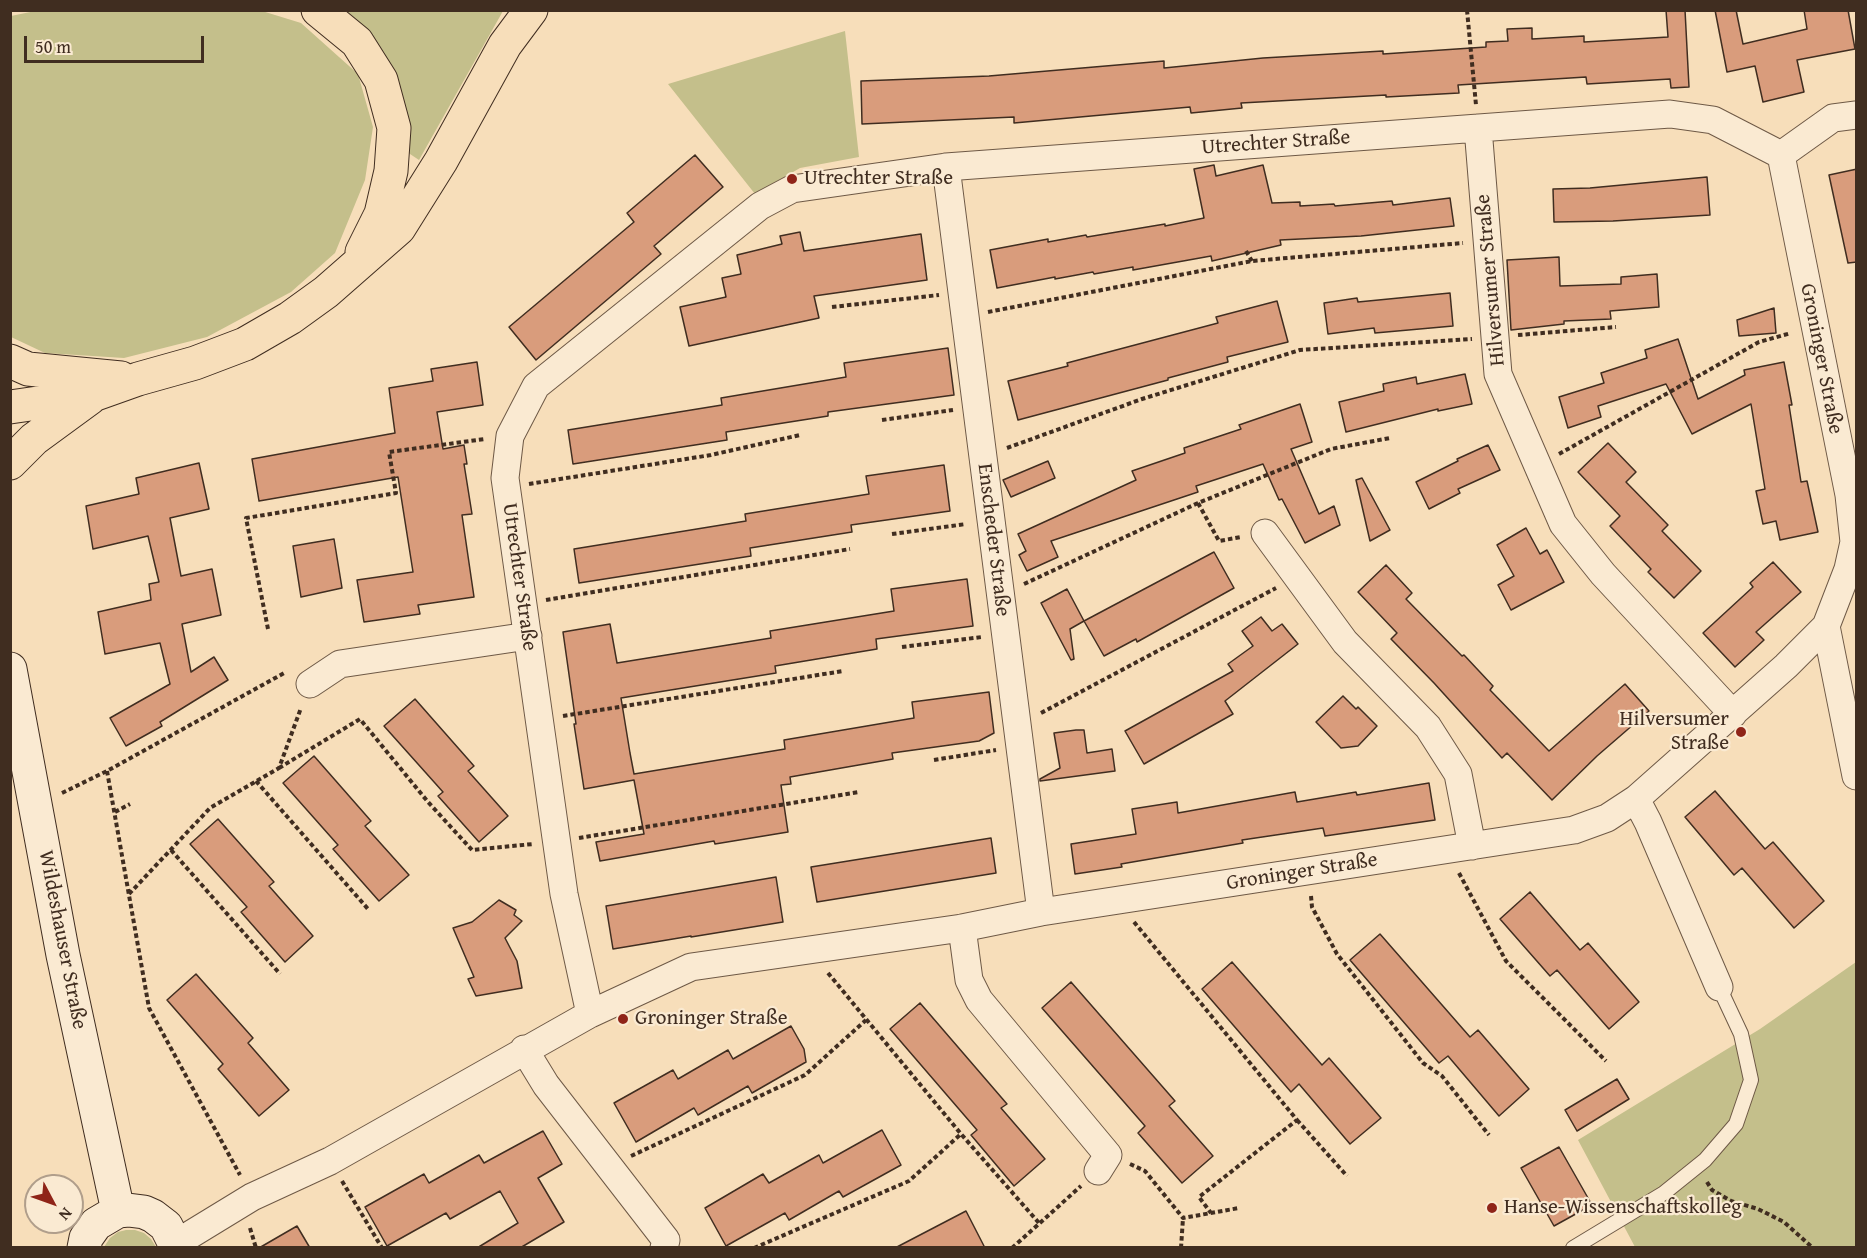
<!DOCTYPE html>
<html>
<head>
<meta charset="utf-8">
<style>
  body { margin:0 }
  #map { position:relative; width:1867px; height:1258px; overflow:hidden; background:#f7deba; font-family:"Gentium Book Plus",serif }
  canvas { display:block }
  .frame { position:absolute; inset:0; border:12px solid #402d20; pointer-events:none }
  .north { position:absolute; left:24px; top:1174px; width:60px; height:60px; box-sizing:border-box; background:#faead2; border:2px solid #b09e8b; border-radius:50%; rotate:131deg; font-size:16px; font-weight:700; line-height:24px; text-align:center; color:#402d20 }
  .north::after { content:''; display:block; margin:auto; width:21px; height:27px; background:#8f2418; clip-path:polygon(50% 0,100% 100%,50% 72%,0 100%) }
  .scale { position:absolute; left:24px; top:36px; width:180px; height:27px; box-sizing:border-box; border:3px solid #402d20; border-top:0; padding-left:8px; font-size:18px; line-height:21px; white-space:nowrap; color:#402d20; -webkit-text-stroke:4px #faead2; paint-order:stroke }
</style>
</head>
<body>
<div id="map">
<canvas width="1867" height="1258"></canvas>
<div class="frame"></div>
<div class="north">N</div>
<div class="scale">50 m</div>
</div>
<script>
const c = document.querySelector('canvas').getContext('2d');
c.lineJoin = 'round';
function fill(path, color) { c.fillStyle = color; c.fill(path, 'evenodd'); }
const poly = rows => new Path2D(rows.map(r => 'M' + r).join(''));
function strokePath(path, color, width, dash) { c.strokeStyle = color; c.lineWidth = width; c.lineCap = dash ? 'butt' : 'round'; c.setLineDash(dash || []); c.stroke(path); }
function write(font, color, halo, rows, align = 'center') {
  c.font = font + ' "Gentium Book Plus",serif'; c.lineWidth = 4.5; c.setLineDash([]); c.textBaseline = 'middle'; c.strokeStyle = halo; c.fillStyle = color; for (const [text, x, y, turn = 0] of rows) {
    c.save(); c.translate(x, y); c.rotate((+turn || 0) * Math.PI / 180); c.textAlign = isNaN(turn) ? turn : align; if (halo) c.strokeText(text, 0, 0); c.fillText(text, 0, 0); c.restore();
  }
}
const green = poly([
  [40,10,262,11,301,23,358,74,373,127,365,180,335,253,291,292,207,337,124,358,45,353,11,337,11,16],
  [344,11,503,11,419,160,407,152,374,48],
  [845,31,859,157,800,168,755,194,668,84],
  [1856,962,1856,1247,1635,1247,1578,1140,1760,1029],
  [126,1230,135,1230,144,1233,151,1239,156,1247,104,1247,110,1238,118,1232]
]);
const building = poly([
  [1666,10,1685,10,1689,87,1671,88,1670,79,1587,84,1586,77,1458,85,1459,93,1386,97,1386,95,1241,103,1242,108,1191,113,1190,107,1014,123,1014,117,862,124,861,81,989,76,1164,61,1164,68,1263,58,1383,51,1383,54,1486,47,1486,42,1508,41,1507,29,1532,28,1532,39,1584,36,1584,42,1668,37,1666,10],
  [1715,10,1736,10,1743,44,1807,29,1804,10,1848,10,1855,49,1797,60,1804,92,1763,102,1755,66,1727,72,1715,10],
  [695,155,723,187,654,246,661,254,536,360,509,327,634,222,627,213,695,155],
  [1214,165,1216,176,1263,165,1272,203,1300,202,1300,206,1334,204,1335,206,1392,201,1393,205,1450,198,1454,226,1361,236,1280,240,1281,245,1212,261,1211,256,1133,270,1133,267,1094,274,1093,272,1055,279,1055,277,997,288,990,250,1048,239,1048,242,1086,235,1087,237,1165,224,1165,226,1204,218,1194,169,1214,165],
  [1857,169,1857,262,1848,263,1829,175,1857,169],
  [1707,177,1710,215,1613,221,1554,222,1553,189,1590,188,1707,177],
  [800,232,804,251,921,234,927,280,814,296,819,318,689,346,680,307,726,297,722,278,741,274,737,255,782,244,780,236,800,232],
  [1559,257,1560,286,1621,284,1621,277,1657,274,1659,307,1610,311,1611,319,1564,321,1564,324,1511,330,1507,260,1559,257],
  [1450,293,1453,326,1375,333,1374,328,1328,334,1324,303,1357,298,1358,302,1450,293],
  [1277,301,1288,342,1227,357,1228,362,1168,378,1168,380,1018,420,1008,381,1068,366,1067,363,1218,323,1216,317,1277,301],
  [1774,308,1776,333,1739,336,1737,320,1774,308],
  [1678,339,1698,399,1745,375,1744,370,1784,362,1792,405,1789,405,1801,482,1807,481,1818,532,1780,540,1776,521,1763,524,1756,491,1765,489,1751,404,1692,434,1666,384,1598,406,1601,417,1568,428,1559,397,1604,383,1601,373,1647,358,1645,350,1678,339],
  [948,348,954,395,828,412,828,416,726,432,727,440,573,464,568,430,722,405,721,398,846,377,844,363,948,348],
  [477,362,483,405,437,412,443,449,464,445,467,464,464,464,472,514,462,515,474,597,418,605,420,614,364,622,357,580,413,572,398,477,259,501,252,459,395,433,389,388,433,381,431,369,477,362],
  [1465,374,1472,404,1438,411,1438,409,1346,432,1339,402,1384,391,1383,384,1416,377,1417,384,1465,374],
  [1300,404,1312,442,1291,449,1319,514,1334,506,1340,525,1305,543,1282,499,1279,500,1263,464,1196,486,1198,492,1051,541,1058,557,1027,571,1019,555,1026,551,1018,534,1136,480,1132,471,1185,453,1184,448,1241,429,1239,425,1300,404],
  [1608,443,1636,472,1626,482,1668,525,1662,531,1701,571,1674,598,1648,572,1651,569,1610,526,1620,516,1578,472,1608,443],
  [1488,445,1500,470,1458,489,1460,493,1429,509,1416,482,1458,461,1457,459,1488,445],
  [1048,461,1055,478,1011,497,1003,480,1048,461],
  [199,463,209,509,170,518,181,576,212,569,221,615,182,624,191,672,214,657,228,680,160,722,162,726,126,746,110,718,170,684,160,643,105,654,98,612,151,600,149,584,159,582,148,536,93,549,86,506,139,494,136,478,199,463],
  [944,465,950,511,851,525,852,532,750,548,751,556,579,583,574,549,746,521,745,514,869,494,866,476,944,465],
  [1362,478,1390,530,1370,541,1356,480,1362,478],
  [1526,528,1540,554,1547,550,1564,582,1511,610,1498,585,1514,576,1497,545,1526,528],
  [334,539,342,588,301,597,293,546,334,539],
  [1214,552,1234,588,1137,642,1136,639,1104,656,1084,621,1214,552],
  [1773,562,1801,592,1756,632,1764,640,1735,667,1703,633,1753,587,1750,583,1773,562],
  [1386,565,1412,593,1406,599,1462,656,1464,655,1493,686,1490,690,1549,751,1625,684,1649,711,1597,756,1552,800,1507,753,1502,758,1434,683,1391,639,1397,633,1358,592,1386,565],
  [967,579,973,626,876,639,877,649,775,666,776,673,621,698,630,753,634,774,785,749,784,740,914,718,912,702,989,692,994,733,979,741,892,753,893,759,790,777,791,784,781,785,788,832,715,844,714,841,600,861,596,842,644,834,634,780,584,789,574,724,576,724,563,632,610,624,617,663,771,638,770,631,894,611,891,589,967,579],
  [1067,589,1084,621,1070,629,1074,659,1071,660,1041,603,1067,589],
  [1261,617,1272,631,1282,624,1298,644,1225,701,1233,714,1144,764,1125,731,1233,671,1228,664,1253,646,1242,631,1261,617],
  [1343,696,1356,709,1358,707,1377,726,1358,746,1341,748,1316,722,1343,696],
  [415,699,474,766,468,771,508,816,479,842,438,796,443,792,384,726,415,699],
  [1076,730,1084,730,1087,753,1112,749,1115,771,1040,781,1040,779,1060,768,1054,733,1076,730],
  [314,756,371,821,365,826,409,875,379,901,333,849,338,845,283,783,314,756],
  [1429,783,1435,820,1325,836,1323,828,1242,840,1243,843,1121,864,1122,867,1075,874,1071,844,1136,834,1132,809,1177,802,1178,813,1295,792,1297,802,1356,792,1357,795,1429,783],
  [1715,791,1765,849,1773,842,1824,901,1794,928,1742,868,1734,875,1685,817,1715,791],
  [218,819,274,882,269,886,313,936,285,962,241,912,247,907,190,844,218,819],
  [991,838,996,873,817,902,811,867,991,838],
  [776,877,783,922,691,937,691,936,613,949,606,906,776,877],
  [1530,892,1580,950,1588,943,1639,1002,1609,1029,1557,970,1550,976,1500,919,1530,892],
  [499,900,516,910,514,915,522,921,505,938,517,961,522,988,476,996,468,979,474,977,453,928,472,922,499,900],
  [1380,934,1470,1037,1478,1030,1529,1089,1499,1116,1448,1056,1439,1063,1350,960,1380,934],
  [1232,962,1322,1065,1329,1058,1381,1118,1350,1144,1299,1084,1291,1092,1202,989,1232,962],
  [196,974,253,1038,248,1043,289,1090,259,1116,218,1069,223,1064,167,1000,196,974],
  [1071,982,1175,1101,1169,1106,1213,1156,1182,1183,1138,1133,1145,1126,1042,1008,1071,982],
  [920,1003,1007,1104,1001,1108,1045,1159,1014,1186,971,1135,977,1130,890,1029,920,1003],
  [791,1026,804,1049,806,1062,752,1093,748,1086,698,1115,694,1108,636,1142,614,1103,673,1070,678,1079,728,1050,733,1059,791,1026],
  [1617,1079,1629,1099,1577,1131,1565,1110,1617,1079],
  [882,1130,901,1165,843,1197,839,1191,789,1220,785,1213,726,1246,705,1208,763,1174,769,1183,819,1155,823,1163,882,1130],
  [543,1131,562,1164,538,1178,564,1222,520,1248,477,1248,518,1223,500,1191,450,1219,446,1213,387,1246,365,1207,424,1174,429,1183,479,1155,484,1163,543,1131],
  [1559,1147,1592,1205,1554,1226,1521,1168,1559,1147],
  [966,1211,985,1248,895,1248,966,1211],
  [297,1226,310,1248,259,1248,297,1226]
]);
const path = poly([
  [1467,10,1476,105],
  [1246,251,1252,261],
  [832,307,939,295],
  [988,312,1252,261,1463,243],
  [1518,335,1616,327],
  [882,420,953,410],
  [1007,448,1142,399,1300,350,1472,339],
  [1559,454,1759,342,1791,333],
  [529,484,711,455,800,435],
  [1198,503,1219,541,1241,537],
  [892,534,966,524],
  [1024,584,1198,503,1331,449,1390,438],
  [546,600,850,549],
  [268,629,246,518,396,493,389,452,485,439],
  [902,647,982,637],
  [1041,713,1276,588],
  [563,716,843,671],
  [934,760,996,750],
  [279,768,360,719,428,802,472,850,533,844],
  [107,771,149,1008,240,1175],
  [256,781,368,909],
  [62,793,107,771,286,672],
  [115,812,130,804],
  [579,838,859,792],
  [171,850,280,974],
  [1459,873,1506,961,1606,1061],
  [129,894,210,808,279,768,301,708],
  [1311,896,1312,907,1337,954,1423,1063,1442,1076,1489,1135],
  [1134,922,1297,1120,1199,1197,1211,1213],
  [828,973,961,1134],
  [1297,1120,1347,1176],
  [631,1156,805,1075,866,1020],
  [1130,1164,1145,1171,1183,1218,1239,1208],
  [342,1181,382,1248],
  [1707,1182,1712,1190,1731,1201,1758,1209,1784,1222,1813,1248],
  [250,1228,256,1248],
  [754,1248,909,1181,961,1134,1039,1223],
  [1012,1248,1081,1186],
  [1181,1248,1183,1218]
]);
const service = poly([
  [1573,1248,1664,1193,1705,1160,1736,1124,1751,1080,1741,1034,1719,987]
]);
const minor = poly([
  [1478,128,1498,374,1563,524,1603,574,1733,714],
  [1781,155,1833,118,1856,115],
  [946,167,1041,912],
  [1265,533,1345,642,1428,727,1458,774,1472,846],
  [1826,626,1856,776],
  [310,684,340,664,528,636],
  [1636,799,1648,822,1719,987],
  [962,928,969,980,979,1000,1108,1155,1098,1171],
  [590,1014,564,894,505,478,510,436,536,386,760,206,792,189,946,167,1670,114,1713,120,1781,155],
  [524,1049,546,1085,666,1240,664,1248],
  [175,1244,252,1197,330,1161,590,1014,691,967,962,928,1041,912,1574,830,1607,818,1636,799,1786,666,1826,626,1848,569,1854,542,1849,495,1781,155]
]);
const secondary = poly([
  [10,669,63,955,118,1211],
  [84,1248,86,1238,96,1224,118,1211,128,1210,144,1212,153,1216,166,1226,175,1244,175,1248]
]);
const motorway = poly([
  [318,10,357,42,381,80,394,128,391,171,381,214,362,252],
  [10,361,28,369,121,378],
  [10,407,93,395,138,379,195,363,245,344,290,318,326,292,399,228,441,161,505,45,531,10],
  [10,463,34,439,90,398]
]);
const markers = [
  [792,179,6,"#8f2418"],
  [1741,732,6,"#8f2418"],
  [623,1019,6,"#8f2418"],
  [1492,1208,6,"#8f2418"]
];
const streetNames = [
  ["Utrechter Straße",1276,143,-4],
  ["Hilversumer Straße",1491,280,-95],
  ["Groninger Straße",1821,359,79],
  ["Enscheder Straße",993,540,83],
  ["Utrechter Straße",519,577,82],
  ["Groninger Straße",1302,872,-9],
  ["Wildeshauser Straße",62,940,79]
];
const poiNames = [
  ["Utrechter Straße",804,179],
  ["Hilversumer",1729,720,"right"],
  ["Straße",1729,744,"right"],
  ["Groninger Straße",635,1019],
  ["Hanse-Wissenschaftskolleg",1504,1208]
];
fill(green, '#c4bf8b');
fill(building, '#d99c7c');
strokePath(building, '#402d20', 1.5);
strokePath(service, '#6e5946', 16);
strokePath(minor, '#6e5946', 29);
strokePath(secondary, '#402d20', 35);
strokePath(motorway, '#402d20', 35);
strokePath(path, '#402d20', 4, [4.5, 3]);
strokePath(service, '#faead2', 14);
strokePath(minor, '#faead2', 27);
strokePath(secondary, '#faead2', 33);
strokePath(motorway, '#f7deba', 33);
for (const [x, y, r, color] of markers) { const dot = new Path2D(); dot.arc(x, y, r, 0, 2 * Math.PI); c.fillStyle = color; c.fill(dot); strokePath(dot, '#faead2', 2); }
write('21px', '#402d20', '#faead2', streetNames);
write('21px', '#402d20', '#faead2', poiNames, 'left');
</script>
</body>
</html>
